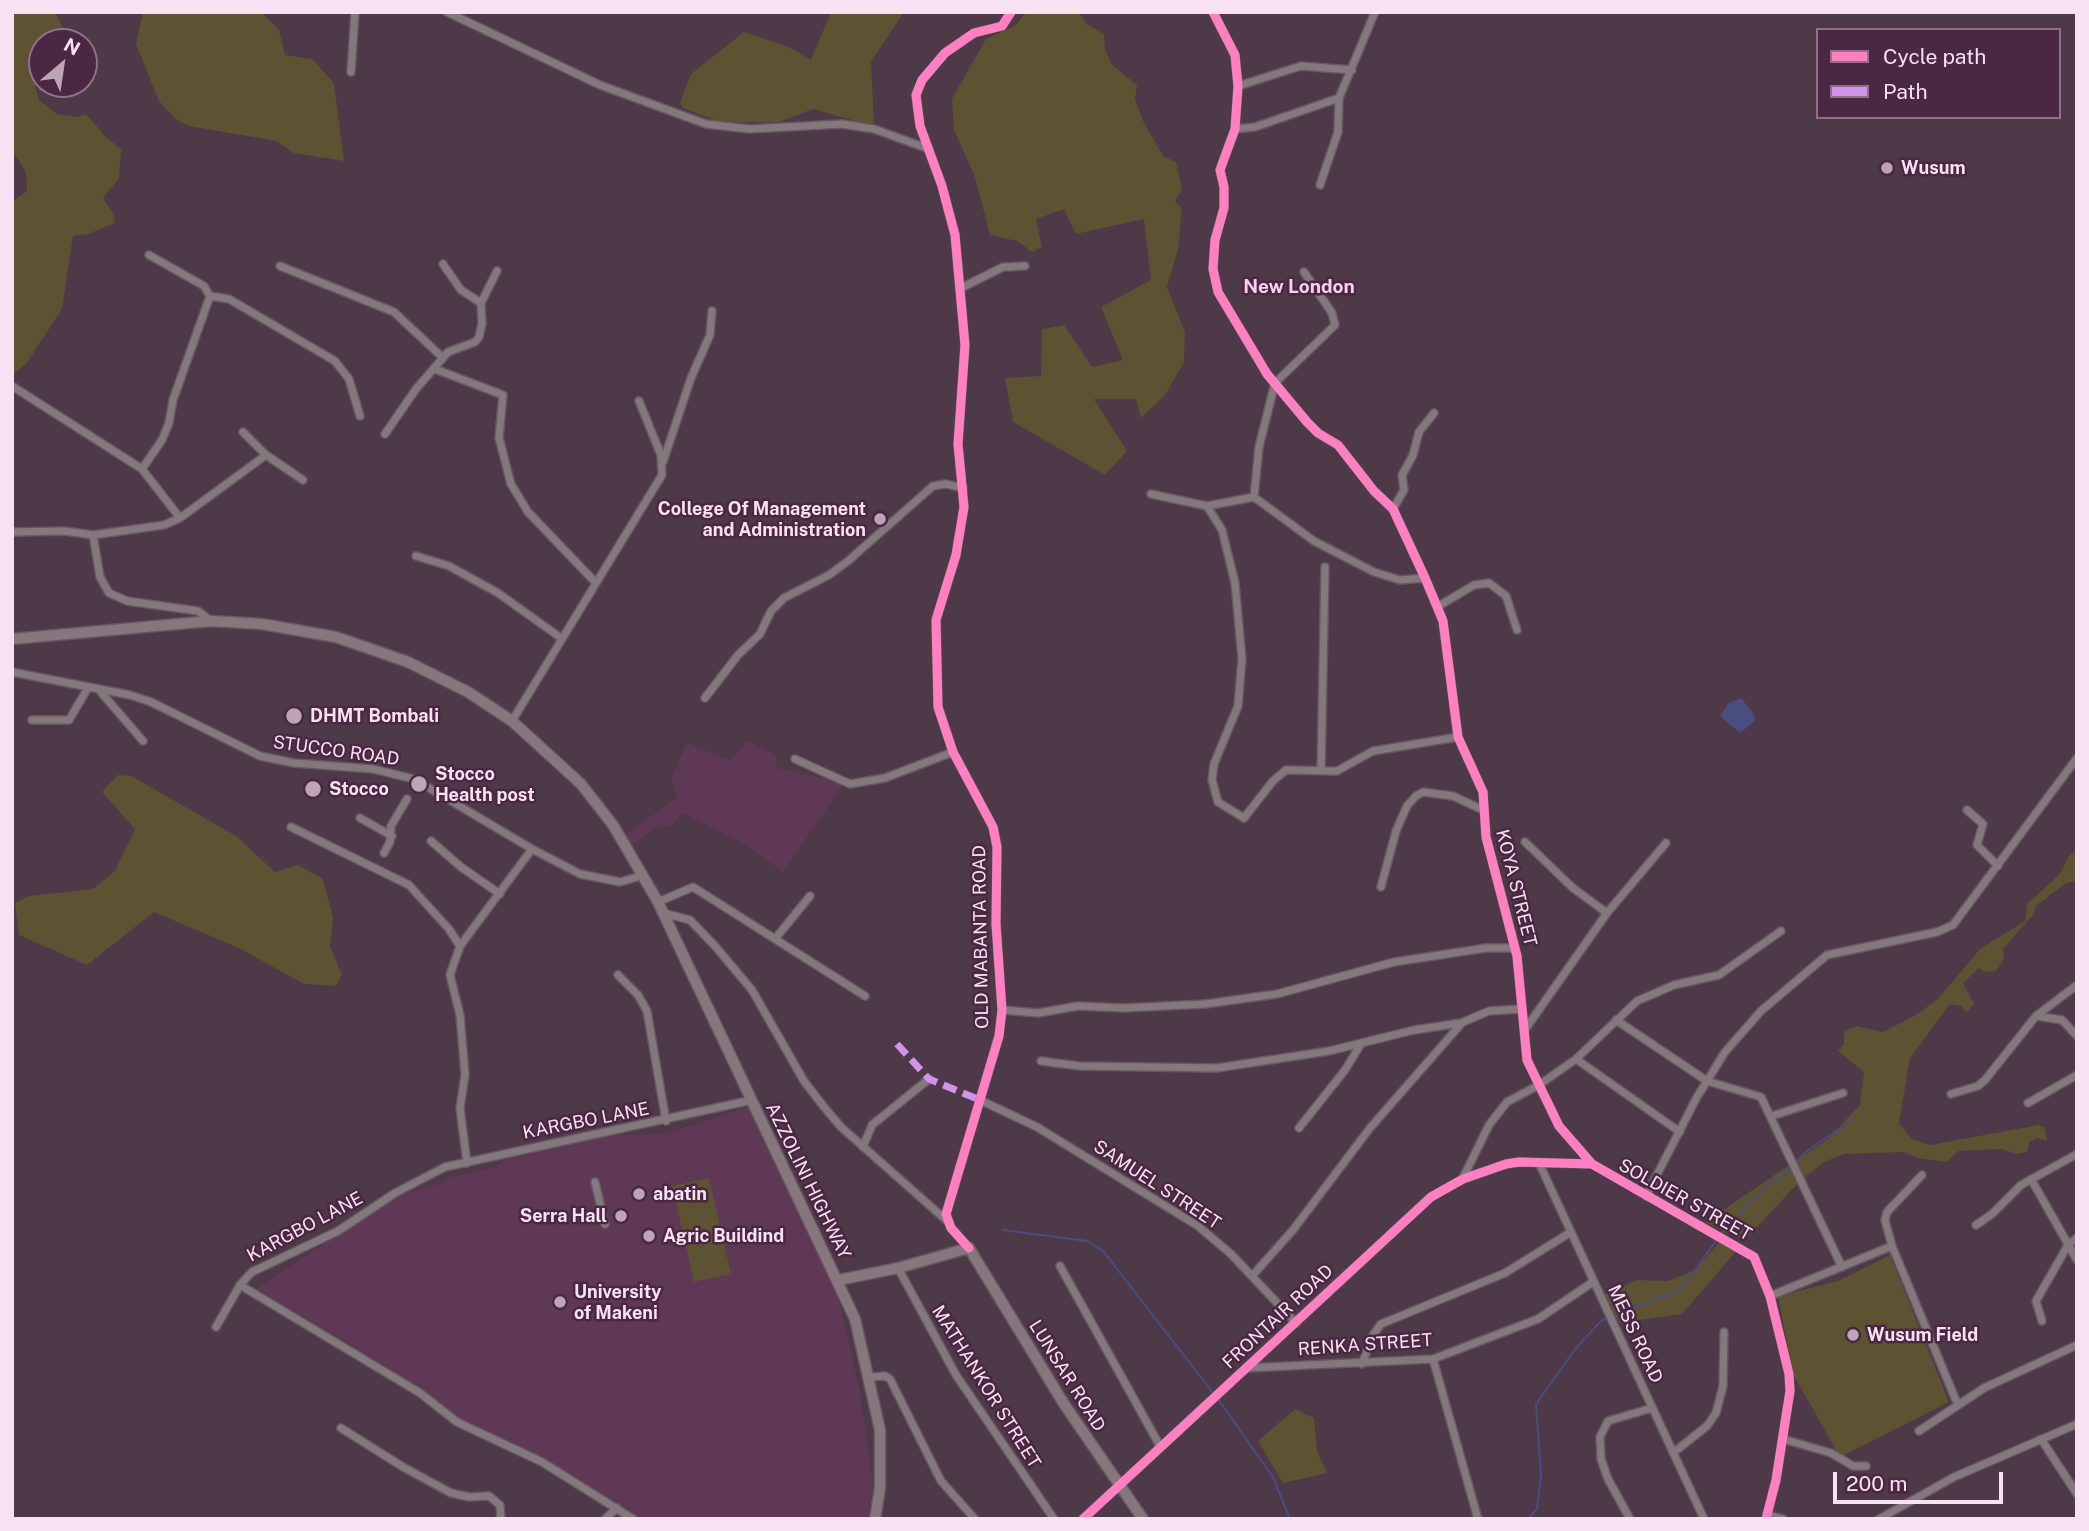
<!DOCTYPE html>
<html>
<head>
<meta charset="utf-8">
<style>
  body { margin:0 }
  #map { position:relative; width:2089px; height:1531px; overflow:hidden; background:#4d3948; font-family:"Public Sans",sans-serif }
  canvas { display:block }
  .frame { position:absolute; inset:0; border:14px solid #f8e1f2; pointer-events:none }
  .legend { position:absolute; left:1816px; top:28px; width:245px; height:91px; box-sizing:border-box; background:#4a2742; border:2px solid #907188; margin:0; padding:9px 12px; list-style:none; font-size:21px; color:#f8e1f2 }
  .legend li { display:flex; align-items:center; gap:14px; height:35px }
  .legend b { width:35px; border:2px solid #907188 }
  .north { position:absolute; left:28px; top:28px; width:70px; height:70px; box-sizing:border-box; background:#4a2742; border:2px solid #907188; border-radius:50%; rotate:29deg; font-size:19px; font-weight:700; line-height:28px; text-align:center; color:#f8e1f2 }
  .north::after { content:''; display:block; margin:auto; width:24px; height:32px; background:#bca6b6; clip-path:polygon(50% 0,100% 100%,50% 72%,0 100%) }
  .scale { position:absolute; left:1833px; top:1472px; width:170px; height:32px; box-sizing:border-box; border:4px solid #f8e1f2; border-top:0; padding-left:9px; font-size:21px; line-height:24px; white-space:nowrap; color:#f8e1f2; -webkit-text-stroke:5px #4a2742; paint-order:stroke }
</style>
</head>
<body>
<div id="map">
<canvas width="2089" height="1531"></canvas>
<div class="frame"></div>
<ul class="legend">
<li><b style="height:9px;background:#ff80c0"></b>Cycle path</li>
<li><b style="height:9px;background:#d193ec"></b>Path</li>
</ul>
<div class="north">N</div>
<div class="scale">200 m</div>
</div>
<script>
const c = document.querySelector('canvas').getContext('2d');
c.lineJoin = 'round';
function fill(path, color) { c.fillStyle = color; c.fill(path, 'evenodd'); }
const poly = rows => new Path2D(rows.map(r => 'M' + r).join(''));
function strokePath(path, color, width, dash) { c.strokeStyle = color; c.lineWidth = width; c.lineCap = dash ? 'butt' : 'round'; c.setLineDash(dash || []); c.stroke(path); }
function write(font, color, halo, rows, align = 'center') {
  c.font = font + ' "Public Sans",sans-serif'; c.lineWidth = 5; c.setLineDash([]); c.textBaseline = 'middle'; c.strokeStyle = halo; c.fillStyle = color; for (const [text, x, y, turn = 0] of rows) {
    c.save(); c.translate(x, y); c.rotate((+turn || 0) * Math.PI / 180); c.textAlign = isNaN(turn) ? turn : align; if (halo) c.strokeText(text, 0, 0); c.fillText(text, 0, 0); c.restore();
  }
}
const built = poly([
  [747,741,776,755,777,768,833,780,843,785,783,872,745,844,682,813,670,827,661,824,632,845,625,835,678,797,671,779,687,743,731,761],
  [757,1104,836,1288,859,1388,869,1454,873,1490,867,1519,636,1519,579,1479,471,1428,364,1352,257,1289,395,1196,439,1184,451,1177,496,1167,502,1161,606,1136,669,1133]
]);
const green = poly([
  [12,12,55,12,64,30,63,42,42,42,42,74,35,85,39,100,57,114,78,117,86,114,106,137,121,149,119,178,103,198,113,213,115,223,88,234,73,236,62,309,26,364,12,375,12,202,27,191,26,172,12,150],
  [143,12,262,12,279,30,285,55,312,59,334,83,344,161,294,153,276,141,189,126,177,120,159,101,136,44],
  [831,12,904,12,871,62,874,123,863,123,813,109,779,122,720,122,683,108,680,103,691,74,744,32,789,47,811,60],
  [1026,12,1079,12,1086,24,1104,34,1105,50,1112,65,1137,85,1135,99,1143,121,1163,156,1176,162,1182,189,1175,201,1182,208,1178,249,1167,287,1185,332,1184,362,1166,394,1141,418,1136,399,1094,399,1127,451,1105,475,1013,422,1005,378,1041,376,1042,329,1064,325,1092,367,1123,360,1101,307,1151,280,1144,219,1076,234,1064,209,1036,219,1042,247,1032,252,1017,241,990,235,975,177,954,130,952,99,986,39,1016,25],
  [118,775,131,776,236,836,275,872,298,865,323,879,333,918,330,946,342,975,336,986,304,984,239,948,154,912,87,965,19,935,15,903,29,896,93,889,115,871,135,829,102,792],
  [2077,849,2077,881,2066,883,2036,906,2033,915,2003,949,2004,959,1996,971,1985,972,1979,968,1963,983,1974,1004,1967,1012,1961,1006,1950,1004,1910,1058,1899,1123,1912,1139,1930,1145,2039,1125,2045,1128,2047,1141,2037,1138,2029,1142,2027,1152,2016,1154,2002,1149,1958,1151,1947,1162,1917,1158,1904,1152,1844,1154,1824,1162,1800,1181,1744,1241,1705,1222,1828,1139,1860,1105,1864,1072,1838,1051,1844,1044,1844,1031,1856,1026,1883,1032,1916,1015,1938,999,1980,949,2025,921,2027,904,2060,874,2068,857],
  [709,1178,731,1274,694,1282,672,1186],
  [1720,1241,1738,1249,1682,1314,1620,1323,1604,1295,1636,1280,1668,1281,1695,1270],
  [1890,1255,1949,1402,1840,1457,1793,1374,1778,1296,1838,1281],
  [1295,1409,1314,1418,1317,1451,1327,1473,1283,1483,1258,1441]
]);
const water = poly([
  [1741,698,1754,714,1755,721,1740,733,1720,716,1729,703]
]);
const stream = poly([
  [1796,1163,1803,1154,1853,1119],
  [1003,1230,1087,1241,1104,1252,1213,1393],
  [1720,1235,1754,1198,1792,1167],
  [1614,1315,1681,1290,1717,1239],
  [1218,1399,1273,1477,1290,1519],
  [1528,1519,1537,1509,1541,1476,1536,1404,1576,1348,1601,1321,1609,1317]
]);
const minor = poly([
  [447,12,600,85,706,124,749,129,842,124,874,129,929,149],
  [1213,12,1235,55,1238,86,1235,129,1220,170,1224,187,1224,208,1215,240,1213,269,1218,292,1267,374,1307,422,1318,433,1338,445,1374,491,1393,509,1425,578,1443,621,1458,737,1483,792,1486,837,1517,956,1527,1060,1559,1126,1592,1164],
  [351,72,355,12],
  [1238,86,1301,66,1352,70],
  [1235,129,1255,127,1339,98,1375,12],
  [1320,185,1338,132,1339,98],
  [149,255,204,286,210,296],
  [443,264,461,290,481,303],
  [280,266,394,312,443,358],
  [961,288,1003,267,1025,266],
  [210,296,229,299,335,361,349,379,360,416],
  [435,369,503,395,499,438,511,484,528,512,596,583],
  [12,386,142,469,180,518],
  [243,432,266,455],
  [385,434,416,389,448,352,475,342,479,337,482,324,481,303,497,271],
  [663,462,691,378,710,335,712,311],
  [142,469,162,440,169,423,173,400,210,296],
  [1151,494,1207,506,1254,497,1314,541,1374,572,1400,580,1425,578],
  [1254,497,1259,447,1275,383,1335,325,1332,313,1304,272],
  [1207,506,1222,530,1235,583,1242,659,1238,706,1214,764,1212,780,1218,802,1244,818,1273,781,1286,770,1337,771,1373,751,1458,737],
  [1393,509,1404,490,1402,475,1413,455,1419,432,1434,413],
  [12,532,64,531,93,535,164,525,180,518,266,455,303,480],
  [93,535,100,577,109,593,127,601,198,611,211,621],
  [416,556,449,566,498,593,561,638],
  [1437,607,1474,585,1489,583,1506,596,1517,630],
  [12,672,130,695,151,702,260,756,294,763,373,769,414,779,532,849,580,874,620,882,644,875],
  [100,691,143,741],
  [705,698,738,655,760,634,771,611,784,598,829,575,848,561,933,486,946,484,963,488],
  [32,720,69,720,88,688],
  [512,721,662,475,661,455,639,401],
  [795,759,850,784,885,778,953,752],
  [1321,771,1325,567],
  [1967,810,1983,824,1977,845,1998,866],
  [360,818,392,836],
  [291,827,409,885,449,929,460,946],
  [431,841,461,867,500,894],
  [1525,842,1573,888,1607,913],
  [384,853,390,842,391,826,407,799],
  [1381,887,1396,831,1407,806,1416,796,1423,792,1453,796,1483,810],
  [658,902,693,887,865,996],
  [663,913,690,920,715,946,752,990,804,1081,824,1107,841,1127,946,1220],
  [775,939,810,896],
  [618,975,638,995,647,1011,666,1121],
  [1002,1010,1038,1013,1078,1006,1124,1008,1205,1004,1277,994,1394,962,1486,948,1515,948],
  [2036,1016,2062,1020,2077,1036],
  [1616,1020,1707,1081,1761,1097,1842,1267],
  [1524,1031,1607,913,1666,843],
  [1576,1059,1680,1132],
  [1041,1061,1079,1066,1217,1068,1329,1051,1414,1030,1461,1023,1489,1011,1521,1009],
  [1951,1094,1978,1086,1985,1080,2036,1016,2077,985],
  [980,1100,1037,1127,1198,1226,1231,1254,1296,1323],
  [2028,1103,2077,1075],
  [1772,1116,1843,1093],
  [1299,1128,1345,1070,1361,1044],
  [863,1147,872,1125,929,1079],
  [467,1163,460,1108,465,1075,460,1015,450,975,460,946,532,849],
  [1539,1163,1704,1519],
  [1463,1178,1489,1125,1507,1102,1539,1085,1576,1059,1637,1001,1674,985,1719,975,1781,931],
  [2031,1179,2077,1260],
  [595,1182,605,1224],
  [1646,1196,1697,1097,1725,1052,1761,1011,1827,955,1937,932,1953,925,2077,758],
  [1976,1225,1992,1214,2021,1185,2077,1154],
  [1892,1246,1885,1220,1887,1212,1922,1175],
  [969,1248,951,1228,946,1214,999,1036,1002,1010,996,924,997,847,993,827,953,752,938,707,936,620,956,555,964,507,958,444,965,345,955,235,942,186,920,126,916,95,922,80,945,53,974,33,1002,26,1011,12],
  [1060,1266,1160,1446],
  [898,1268,956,1375,1054,1519],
  [1252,1276,1293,1230,1370,1128,1461,1024],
  [240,1285,420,1393,457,1422,542,1462,633,1519],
  [1770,1296,1892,1246,1957,1403],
  [2042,1321,2036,1301,2068,1245,2077,1238],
  [216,1327,240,1285,252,1272,338,1231,395,1193,445,1167,752,1100],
  [1433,1359,1478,1519],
  [1362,1364,1373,1335,1381,1324,1505,1273,1571,1232],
  [1247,1368,1433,1359,1538,1319,1593,1282],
  [870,1377,885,1376,890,1379,941,1481,975,1519],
  [341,1428,403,1467,451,1493,469,1497,489,1496,500,1505,501,1519],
  [1919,1431,1984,1388,2077,1345],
  [1783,1439,1831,1453,1853,1466,1866,1466],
  [2041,1439,2077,1494],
  [1673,1453,1707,1426,1716,1413,1723,1386,1724,1332],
  [1767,1515,1783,1519],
  [605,1519,617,1508],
  [1083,1519,1431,1197,1463,1179,1506,1164,1519,1162,1592,1164,1754,1257,1770,1296,1789,1374,1790,1391,1776,1480,1766,1519],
  [1630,1519,1608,1479,1601,1459,1600,1437,1608,1421,1652,1408],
  [1879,1519,1954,1477,2077,1424]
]);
const major = poly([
  [12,639,211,621,262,624,336,637,408,662,468,692,512,721,581,784,613,825,658,902,855,1319,880,1430,880,1488,875,1519],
  [839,1280,898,1268,969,1248,1064,1404,1143,1519]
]);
const quiet = poly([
  [897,1044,929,1079,980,1100]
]);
const cycleway = poly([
  [1213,12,1235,55,1238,86,1235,129,1220,170,1224,187,1224,208,1215,240,1213,269,1218,292,1267,374,1307,422,1318,433,1338,445,1374,491,1393,509,1425,578,1443,621,1458,737,1483,792,1486,837,1517,956,1527,1060,1559,1126,1592,1164],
  [969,1248,951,1228,946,1214,999,1036,1002,1010,996,924,997,847,993,827,953,752,938,707,936,620,956,555,964,507,958,444,965,345,955,235,942,186,920,126,916,95,922,80,945,53,974,33,1002,26,1011,12],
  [1083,1519,1431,1197,1463,1179,1506,1164,1519,1162,1592,1164,1754,1257,1770,1296,1789,1374,1790,1391,1776,1480,1766,1519]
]);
const markers = [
  [1887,168,7,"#bca6b6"],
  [880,519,7,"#bca6b6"],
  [294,716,9,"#bca6b6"],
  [419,784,9,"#bca6b6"],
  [313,789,9,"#bca6b6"],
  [639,1194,7,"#bca6b6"],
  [621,1216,7,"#bca6b6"],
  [649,1236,7,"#bca6b6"],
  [560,1302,7,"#bca6b6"],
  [1853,1335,7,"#bca6b6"]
];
const poiNames = [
  ["Wusum",1901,168],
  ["College Of Management",866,509,"right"],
  ["and Administration",866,530,"right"],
  ["DHMT Bombali",310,716],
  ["Stocco",435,774],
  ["Health post",435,795],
  ["Stocco",329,789],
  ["abatin",653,1194],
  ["Serra Hall",607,1216,"right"],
  ["Agric Buildind",663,1236],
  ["University",574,1292],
  ["of Makeni",574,1313],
  ["Wusum Field",1867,1335]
];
const streetNames = [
  ["STUCCO ROAD",336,751,8],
  ["KOYA STREET",1516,888,76],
  ["OLD MABANTA ROAD",981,937,-91],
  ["KARGBO LANE",586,1121,-11],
  ["AZZOLINI HIGHWAY",808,1181,64],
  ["SAMUEL STREET",1157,1185,33],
  ["SOLDIER STREET",1685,1200,29],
  ["KARGBO LANE",305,1227,-28],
  ["FRONTAIR ROAD",1278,1317,-43],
  ["MESS ROAD",1635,1334,65],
  ["RENKA STREET",1365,1345,-4],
  ["LUNSAR ROAD",1067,1376,58],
  ["MATHANKOR STREET",986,1387,58]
];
const neighbourhoodNames = [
  ["New London",1299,287]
];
fill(built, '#5f3856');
fill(green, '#5d5232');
fill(water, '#484e80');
strokePath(stream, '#484e80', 2);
strokePath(minor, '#675662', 10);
strokePath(major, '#675662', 13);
strokePath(minor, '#83787b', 7);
strokePath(major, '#86777d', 10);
strokePath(quiet, '#d193ec', 7, [14, 7]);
strokePath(cycleway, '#ff80c0', 9);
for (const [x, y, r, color] of markers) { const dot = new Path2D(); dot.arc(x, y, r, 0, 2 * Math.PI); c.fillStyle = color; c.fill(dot); strokePath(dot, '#4a2742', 2.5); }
write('bold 18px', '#f8e1f2', '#4a2742', poiNames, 'left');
write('18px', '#f8e1f2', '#4a2742', streetNames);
write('bold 19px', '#fbceef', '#4a2742', neighbourhoodNames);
</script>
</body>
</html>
